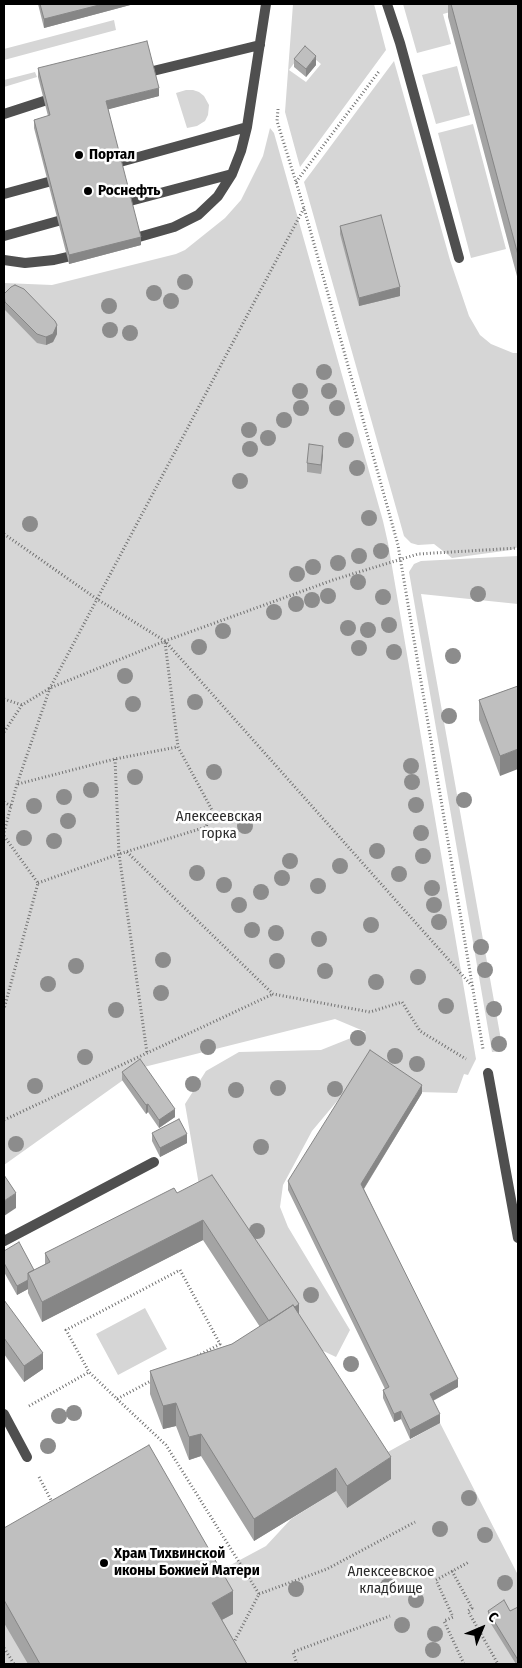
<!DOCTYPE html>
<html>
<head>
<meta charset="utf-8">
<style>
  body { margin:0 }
  #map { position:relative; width:522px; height:1668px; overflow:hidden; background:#fff; font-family:"Fira Sans Condensed",sans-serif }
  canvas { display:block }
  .frame { position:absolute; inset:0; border:5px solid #000; pointer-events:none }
  .north { position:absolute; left:457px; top:1603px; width:50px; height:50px; -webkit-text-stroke:4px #fff; paint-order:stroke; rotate:45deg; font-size:14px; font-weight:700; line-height:20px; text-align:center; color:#000 }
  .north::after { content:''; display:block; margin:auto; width:18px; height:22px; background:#000; clip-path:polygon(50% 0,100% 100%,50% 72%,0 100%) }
</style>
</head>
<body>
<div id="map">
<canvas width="522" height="1668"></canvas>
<div class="frame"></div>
<div class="north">С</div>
</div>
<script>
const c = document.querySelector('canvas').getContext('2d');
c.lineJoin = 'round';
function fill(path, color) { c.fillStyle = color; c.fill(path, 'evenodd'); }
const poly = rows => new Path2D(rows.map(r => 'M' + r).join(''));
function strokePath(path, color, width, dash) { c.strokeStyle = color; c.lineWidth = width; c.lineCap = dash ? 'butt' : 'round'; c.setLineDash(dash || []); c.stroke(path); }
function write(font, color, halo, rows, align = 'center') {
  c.font = font + ' "Fira Sans Condensed",sans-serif'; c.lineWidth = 5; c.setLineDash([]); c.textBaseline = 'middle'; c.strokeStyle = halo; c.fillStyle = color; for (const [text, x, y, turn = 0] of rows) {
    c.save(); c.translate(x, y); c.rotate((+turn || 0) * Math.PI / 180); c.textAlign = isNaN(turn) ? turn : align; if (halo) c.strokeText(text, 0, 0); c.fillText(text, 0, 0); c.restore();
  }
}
const green = poly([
  [293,4,374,4,386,50,300,167,285,112],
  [304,50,321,64,306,82,289,70],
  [403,4,452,4,454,11,443,14,451,44,417,53],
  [114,20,116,30,4,60,4,49],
  [394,61,450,260,469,316,480,335,491,344,513,353,518,353,518,547,511,550,452,558,434,544,418,545,411,543,404,536,304,182],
  [457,66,470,115,436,124,422,75],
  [35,72,37,77,4,87,4,80],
  [186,90,193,90,199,92,204,96,209,105,208,115,205,121,197,126,187,128,176,93],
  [473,124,506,249,471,258,438,133],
  [270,128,274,133,383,521,388,543,476,1059,468,1075,464,1074,457,1093,418,1092,364,1069,312,1131,283,1185,280,1207,288,1227,350,1330,336,1357,300,1340,205,1220,185,1104,206,1071,239,1052,321,1050,366,1032,335,1019,140,1068,4,1165,4,283,52,285,176,254,185,250,225,218,241,200,263,156],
  [518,556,518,604,421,594,503,1051,492,1052,409,572,414,564,421,561],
  [145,1308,167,1349,118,1375,96,1334],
  [440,1423,518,1575,518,1664,4,1664,4,1537,212,1575,266,1546,291,1519,336,1491,347,1508,391,1479,377,1458]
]);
const path = poly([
  [278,109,277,121,304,208,398,545,483,1049],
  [296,182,380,70],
  [4,534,97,599,165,641,472,986],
  [4,699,22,705],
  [4,732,22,705,50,688,165,641,333,580,418,554,518,548],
  [115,759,119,854,147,1053],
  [18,784,115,759,177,747],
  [4,802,11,806],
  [4,832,17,784,50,688,304,208],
  [4,836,38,883,4,1009],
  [127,852,273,994,370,1012,402,1002,420,1031,466,1059],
  [38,883,119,854,206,827,212,810,178,747,165,642],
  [4,1120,273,994],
  [180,1270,220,1344,117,1399,89,1372,66,1330,180,1270],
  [117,1399,166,1445,259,1594,233,1644],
  [29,1406,89,1372],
  [39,1477,52,1502],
  [452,1571,472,1608,468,1611,498,1664],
  [259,1594,327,1569,415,1522],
  [4,1648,14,1664],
  [297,1664,293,1652,390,1616],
  [464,1664,444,1621,453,1617,436,1580,469,1562]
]);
const lane = poly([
  [387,4,400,43,459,258],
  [153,71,260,45],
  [4,114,44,101],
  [120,162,247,127],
  [4,194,48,182],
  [130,201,232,174],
  [4,236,58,221],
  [139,237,174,227,198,215,218,196,232,174,241,151,247,127,266,4],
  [4,260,25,263,54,260,67,257],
  [488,1073,518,1238],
  [4,1241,154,1162],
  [4,1414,27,1457]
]);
const trees = [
  [185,282],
  [154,293],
  [171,301],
  [109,306],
  [110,330],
  [130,333],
  [324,372],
  [300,391],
  [329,391],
  [301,408],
  [337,408],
  [284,420],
  [249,430],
  [268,438],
  [346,440],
  [250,449],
  [357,468],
  [240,481],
  [369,518],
  [30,524],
  [381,551],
  [359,556],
  [338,563],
  [313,567],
  [297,574],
  [358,582],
  [478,594],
  [328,596],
  [383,597],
  [312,600],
  [296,604],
  [274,612],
  [389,625],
  [348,628],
  [368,630],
  [223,631],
  [199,647],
  [359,648],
  [394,652],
  [453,656],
  [125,676],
  [195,702],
  [133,704],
  [449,716],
  [411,766],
  [214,772],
  [135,777],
  [412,782],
  [91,790],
  [64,797],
  [464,800],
  [416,805],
  [34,806],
  [68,821],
  [245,826],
  [421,833],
  [24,838],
  [54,841],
  [377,851],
  [423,856],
  [290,861],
  [340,866],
  [197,873],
  [399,874],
  [282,878],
  [224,885],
  [318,886],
  [432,888],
  [261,892],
  [239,905],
  [434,905],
  [439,922],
  [371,925],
  [252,930],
  [276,933],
  [319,939],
  [481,947],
  [163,960],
  [277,961],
  [76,966],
  [485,970],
  [325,971],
  [418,977],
  [376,982],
  [48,984],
  [161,993],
  [446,1006],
  [494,1009],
  [116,1010],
  [358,1038],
  [499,1044],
  [208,1047],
  [395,1056],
  [85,1057],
  [417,1064],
  [193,1084],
  [35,1086],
  [278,1088],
  [335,1089],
  [236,1090],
  [16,1144],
  [261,1147],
  [257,1231],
  [311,1295],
  [351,1364],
  [74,1413],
  [59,1416],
  [48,1446],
  [469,1498],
  [440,1529],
  [485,1535],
  [505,1583],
  [388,1586],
  [296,1589],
  [416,1600],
  [402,1625],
  [435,1634],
  [433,1650]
];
const wall = poly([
  [38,4,134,4,44,28],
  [448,4,518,4,518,280,448,17],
  [294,59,316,65,306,77,294,67],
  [38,68,159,96,108,109,141,245,69,264,34,128,34,120,48,116,38,77],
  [340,226,400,296,359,306,340,234],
  [4,294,57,334,53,342,46,345,37,343,5,310],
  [323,454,321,474,307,472,307,463],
  [518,686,500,776,479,720,479,700],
  [122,1072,175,1117,159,1128,148,1112,146,1114,122,1080],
  [422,1093,364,1189,458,1387,433,1401,440,1423,410,1439,401,1419,394,1422,383,1398,383,1390,385,1389,288,1190,288,1181],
  [152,1133,187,1143,160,1157,152,1141],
  [177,1193,299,1314,391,1479,347,1508,336,1491,254,1541,201,1456,189,1460,176,1426,163,1429,150,1394,150,1371,232,1344,260,1327,203,1240,42,1322,28,1293,28,1289,17,1295,4,1272,4,1251,34,1270,45,1264,45,1253],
  [4,1300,43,1369,24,1382,4,1354],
  [4,1528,233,1614,222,1620,247,1664,28,1664,4,1623],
  [518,1607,518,1664,516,1664,488,1619,488,1611,510,1611]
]);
const shadedWall = poly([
  [103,4,134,4,44,28,44,19],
  [316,56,316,65,306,77,306,69],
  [159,88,159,96,106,110,106,101],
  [141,237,141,245,69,264,69,255],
  [400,287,400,296,359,306,359,298],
  [57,325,57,334,53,342,46,345,46,337],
  [323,446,323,454,321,474,321,465],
  [518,749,518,769,500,776,500,756],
  [422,1085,422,1093,361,1193,361,1184],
  [148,1104,148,1112,146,1114,146,1105],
  [175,1109,175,1117,159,1128,159,1120],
  [187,1134,187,1143,160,1157,160,1148],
  [16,1193,16,1208,4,1216,4,1201],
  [203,1220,203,1240,42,1322,42,1302],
  [28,1280,28,1289,17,1295,17,1286],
  [299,1304,299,1324,270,1323],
  [43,1353,43,1369,24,1382,24,1366],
  [458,1379,458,1387,430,1402,430,1394],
  [176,1403,176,1426,163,1429,163,1406],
  [401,1411,401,1419,394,1422,394,1414],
  [440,1414,440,1423,410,1439,410,1430],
  [201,1434,201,1456,189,1460,189,1437],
  [391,1457,391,1479,347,1508,347,1486],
  [336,1468,336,1491,254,1541,254,1519],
  [233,1591,233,1614,212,1625,212,1603]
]);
const building = poly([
  [40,4,103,4,44,19,40,4],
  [451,4,518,4,518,255,451,4],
  [147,41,159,88,106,101,141,237,69,255,34,120,50,115,38,68,147,41],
  [305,46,316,56,306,69,294,59,305,46],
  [381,215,400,287,359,298,340,226,381,215],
  [15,285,24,289,55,321,57,325,53,334,46,337,37,334,5,302,4,294,11,287,15,285],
  [309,444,323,446,321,465,307,463,309,444],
  [518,686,518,749,500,756,479,700,518,686],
  [370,1050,422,1085,361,1184,458,1379,430,1394,440,1414,410,1430,401,1411,394,1414,383,1390,389,1387,288,1181,370,1050],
  [140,1059,175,1109,159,1120,148,1104,146,1105,122,1072,140,1059],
  [179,1119,187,1134,160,1148,152,1133,179,1119],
  [4,1175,16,1193,4,1201,4,1175],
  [212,1175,299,1304,295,1307,293,1305,269,1321,203,1220,42,1302,28,1273,50,1262,45,1253,174,1188,177,1193,212,1175],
  [19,1242,34,1270,28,1273,28,1280,17,1286,4,1263,4,1251,19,1242],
  [4,1300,43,1353,24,1366,4,1338,4,1300],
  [293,1305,391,1457,347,1486,336,1468,254,1519,201,1434,189,1437,176,1403,163,1406,150,1371,232,1344,293,1305],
  [149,1445,233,1591,212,1603,247,1664,40,1664,4,1600,4,1528,149,1445],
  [504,1600,510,1611,518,1607,518,1660,488,1611,504,1600]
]);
const markers = [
  [79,155,5,"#000"],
  [88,191,5,"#000"],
  [104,1563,5,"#000"]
];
const poiNames = [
  ["Портал",89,155],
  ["Роснефть",98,191],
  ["Храм Тихвинской",114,1554],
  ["иконы Божией Матери",114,1571]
];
const parkNames = [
  ["Алексеевская",219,817],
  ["горка",219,834],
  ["Алексеевское",391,1572],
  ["кладбище",391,1589]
];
fill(green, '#d6d6d6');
strokePath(path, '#717171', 3, [1, 2.5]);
strokePath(lane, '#4f4f4f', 10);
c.fillStyle = '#8c8c8c';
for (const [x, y] of trees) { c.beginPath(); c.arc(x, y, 8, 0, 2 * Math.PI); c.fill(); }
fill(wall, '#a4a4a4');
fill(shadedWall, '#868686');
fill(building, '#bfbfbf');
strokePath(building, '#868686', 1);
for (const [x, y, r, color] of markers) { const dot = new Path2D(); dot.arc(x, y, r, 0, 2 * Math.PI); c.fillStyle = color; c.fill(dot); strokePath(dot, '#fff', 2); }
write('bold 15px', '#000', '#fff', poiNames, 'left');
write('15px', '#2d2d2d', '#fff', parkNames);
</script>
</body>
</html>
